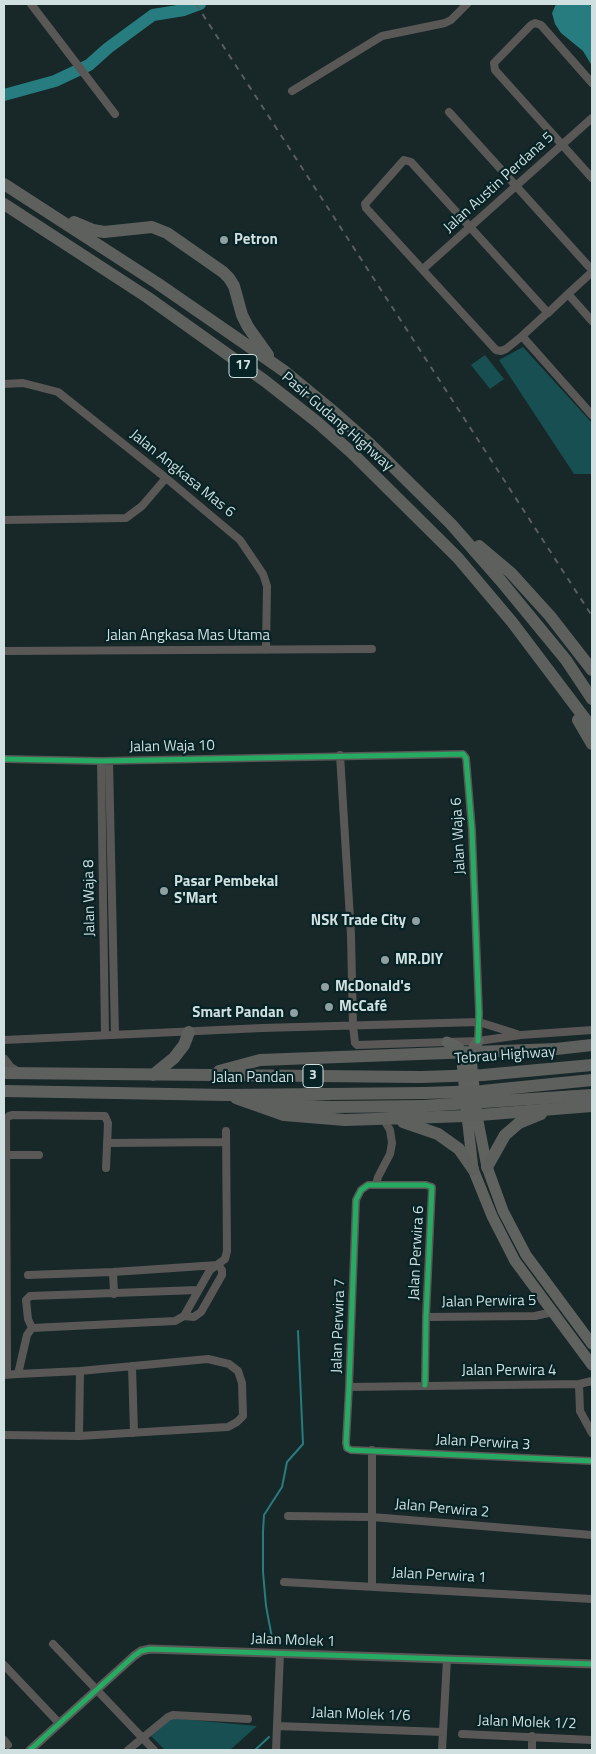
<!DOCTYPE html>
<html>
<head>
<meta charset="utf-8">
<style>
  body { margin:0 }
  #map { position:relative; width:596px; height:1754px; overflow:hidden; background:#182728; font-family:"Titillium Web",sans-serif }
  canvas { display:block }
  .frame { position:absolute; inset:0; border:5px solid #d0dfe0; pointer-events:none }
</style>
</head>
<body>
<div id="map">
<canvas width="596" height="1754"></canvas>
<div class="frame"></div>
</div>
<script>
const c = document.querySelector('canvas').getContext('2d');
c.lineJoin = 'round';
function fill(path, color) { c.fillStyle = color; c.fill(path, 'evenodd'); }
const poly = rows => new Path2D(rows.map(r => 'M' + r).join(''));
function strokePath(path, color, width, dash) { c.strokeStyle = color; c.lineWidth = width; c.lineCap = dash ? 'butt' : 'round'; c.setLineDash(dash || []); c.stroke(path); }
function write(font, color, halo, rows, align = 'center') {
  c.font = font + ' "Titillium Web",sans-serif'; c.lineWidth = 4.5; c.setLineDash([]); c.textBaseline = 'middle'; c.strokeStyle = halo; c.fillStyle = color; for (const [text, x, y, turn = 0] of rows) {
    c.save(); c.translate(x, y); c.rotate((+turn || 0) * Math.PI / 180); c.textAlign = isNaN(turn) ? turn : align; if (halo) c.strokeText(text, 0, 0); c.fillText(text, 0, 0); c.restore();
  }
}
const green = poly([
  [523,347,592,423,592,474,574,474,499,360],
  [485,355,504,379,490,389,471,365],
  [171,1718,257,1726,230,1750,165,1750,151,1736]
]);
const water = poly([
  [556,4,589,4,592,7,592,66,583,51,561,33,555,24,552,13]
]);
const stream = poly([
  [273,1643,266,1606,263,1572,263,1531,264,1515,282,1487,287,1462,303,1444,298,1331],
  [255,1750,269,1737]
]);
const river = poly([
  [4,95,55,81,89,65,108,48,153,15,184,10,200,4]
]);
const minor = poly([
  [31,4,115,114],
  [592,83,541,25,535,23,531,25,494,63,495,70,592,178],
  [292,91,382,36,445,23,451,20,467,4],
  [449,112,592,270],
  [423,269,592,118],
  [568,294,592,321],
  [548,313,411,162,404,160,365,204,366,208,496,350,501,351,506,349,522,336,545,315,548,313,568,294,592,272],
  [522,336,592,415],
  [4,384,23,383,58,392,166,478,240,540,263,574,267,586,266,650],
  [4,520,126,518,142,506,166,478],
  [4,651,372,649],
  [340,755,351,935,353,1026,355,1043,357,1045,478,1041,521,1035,592,1030],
  [4,759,101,761,463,754,466,758,472,830,479,1013,478,1041],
  [101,761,105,1035],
  [109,761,115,1035],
  [4,1040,262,1028,479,1022,517,1034],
  [107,1143,226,1142],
  [4,1155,39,1155],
  [376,1184,378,1177,390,1154,392,1143,390,1130,384,1120],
  [113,1272,114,1294],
  [28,1275,113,1272,218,1265,222,1270,222,1275,201,1312,194,1317,184,1316],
  [426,1317,535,1316,553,1312],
  [32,1328,28,1319,26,1300,30,1296,198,1290],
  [132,1366,134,1433],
  [7,1374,6,1119,9,1116,13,1115,105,1116,108,1123,106,1168],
  [4,1375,18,1374,27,1335,32,1328,175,1321,184,1316,210,1270,225,1259,227,1251,226,1131],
  [579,1384,580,1411,592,1433],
  [425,1385,426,1317,432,1187,426,1185,368,1185,361,1190,356,1200,349,1387,346,1443,347,1448,351,1450,592,1461],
  [349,1387,579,1384,592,1381],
  [4,1435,79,1436,228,1427,237,1422,243,1416,242,1383,238,1371,229,1364,208,1359,80,1371,18,1374],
  [79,1436,80,1371],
  [288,1516,372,1517,592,1535],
  [284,1582,592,1599],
  [372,1586,372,1450],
  [53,1644,154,1750],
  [4,1665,59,1723],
  [277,1726,443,1732],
  [462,1734,592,1740],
  [532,1736,532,1750],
  [4,1740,8,1745],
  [128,1750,168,1717,173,1715,248,1719],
  [276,1750,280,1653],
  [442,1750,447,1659]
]);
const tertiary = poly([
  [4,1059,10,1067,18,1072],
  [30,1750,134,1656,141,1651,150,1649,592,1664]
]);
const primary = poly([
  [478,1041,471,1053,471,1058,477,1116,487,1167,503,1211,526,1255,592,1344],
  [447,1042,458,1047,461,1051,467,1116,473,1169,492,1216,515,1261,592,1365]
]);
const trunk = poly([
  [4,184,157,283,244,343,284,371,335,413,370,444,451,524,501,581,566,660,592,699],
  [4,204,147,297,265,381,317,422,352,453,458,558,512,622,592,728],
  [74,222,93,230,104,232,152,227,167,233,223,272,229,278,234,286,242,315,248,327,268,355],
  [479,546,511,573,550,616,592,670],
  [578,720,592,744],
  [556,1049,592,1045],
  [219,1071,260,1060,419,1054],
  [4,1073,421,1077],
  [153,1075,174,1058,184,1045,189,1032],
  [4,1091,226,1095,424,1093],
  [236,1098,284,1115,345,1120,467,1116,592,1106],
  [266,1102,281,1105,332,1107,423,1106],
  [403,1122,438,1134,459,1149,473,1169],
  [487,1167,505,1135,519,1123,541,1114]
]);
const rail = poly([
  [196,4,592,616]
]);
const trunkBridge = poly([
  [419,1054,556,1049],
  [421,1077,483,1075,592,1065],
  [424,1093,482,1091,592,1080],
  [423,1106,592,1095]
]);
const cycleway = poly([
  [4,759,101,761,463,754,466,758,472,830,479,1013,478,1041],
  [425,1385,426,1317,432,1187,426,1185,368,1185,361,1190,356,1200,349,1387,346,1443,347,1448,351,1450,592,1461],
  [30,1750,134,1656,141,1651,150,1649,592,1664]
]);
const markers = [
  [224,240,5,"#909fa0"],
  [164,891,5,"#909fa0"],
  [416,921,5,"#909fa0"],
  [385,960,5,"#909fa0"],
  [325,987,5,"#909fa0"],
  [329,1007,5,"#909fa0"],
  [294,1013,5,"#909fa0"]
];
const shields = [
  [243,366,28],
  [313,1076,20]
];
const shieldNames = [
  ["17",243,366],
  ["3",313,1076]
];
const streetNames = [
  ["Jalan Austin Perdana 5",499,183,-42],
  ["Pasir Gudang Highway",337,422,41],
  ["Jalan Angkasa Mas 6",182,474,39],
  ["Jalan Angkasa Mas Utama",188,636],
  ["Jalan Waja 10",172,747,-1],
  ["Jalan Waja 6",459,836,-93],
  ["Jalan Waja 8",90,898,-91],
  ["Tebrau Highway",505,1056,-4],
  ["Jalan Pandan",253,1078],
  ["Jalan Perwira 6",417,1253,-87],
  ["Jalan Perwira 5",489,1302,-1],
  ["Jalan Perwira 7",339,1326,-88],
  ["Jalan Perwira 4",509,1371],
  ["Jalan Perwira 3",483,1443,3],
  ["Jalan Perwira 2",442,1509,5],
  ["Jalan Perwira 1",439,1576,3],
  ["Jalan Molek 1",293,1641,2],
  ["Jalan Molek 1/6",361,1715,2],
  ["Jalan Molek 1/2",527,1723,2]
];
const poiNames = [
  ["Petron",234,240],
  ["Pasar Pembekal",174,882],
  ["S'Mart",174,899],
  ["NSK Trade City",406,921,"right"],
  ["MR.DIY",395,960],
  ["McDonald's",335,987],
  ["McCafé",339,1007],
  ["Smart Pandan",284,1013,"right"]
];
fill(green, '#184f52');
fill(water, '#277c7f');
strokePath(stream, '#277c7f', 2);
strokePath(river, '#277c7f', 12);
strokePath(minor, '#595857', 8);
strokePath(tertiary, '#595857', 9);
strokePath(primary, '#60625f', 11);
strokePath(trunk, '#5e605e', 12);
strokePath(rail, '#595e5e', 2, [6, 6]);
strokePath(trunkBridge, '#5e605e', 12);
strokePath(cycleway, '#26ab63', 5);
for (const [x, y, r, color] of markers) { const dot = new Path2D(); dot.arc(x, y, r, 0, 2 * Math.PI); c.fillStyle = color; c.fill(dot); strokePath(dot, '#072325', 2); }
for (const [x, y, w] of shields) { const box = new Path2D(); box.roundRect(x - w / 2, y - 11.5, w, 23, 4); c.fillStyle = '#072325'; c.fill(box); strokePath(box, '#d0dfe0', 1); }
write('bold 14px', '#d0dfe0', null, shieldNames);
write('15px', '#d0dfe0', '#072325', streetNames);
write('bold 15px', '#d0dfe0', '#072325', poiNames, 'left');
</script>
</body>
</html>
